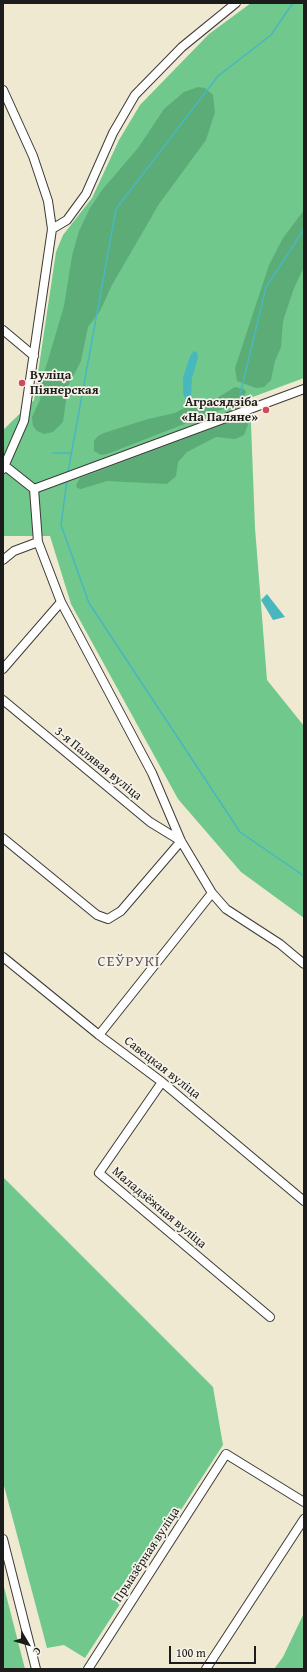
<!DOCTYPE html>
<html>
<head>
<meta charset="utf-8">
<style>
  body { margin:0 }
  #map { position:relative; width:307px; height:1672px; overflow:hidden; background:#efe9d2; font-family:"Gentium Book Plus",serif }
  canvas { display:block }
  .frame { position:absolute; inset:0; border:4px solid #1c1c1c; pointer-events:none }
  .north { position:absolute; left:8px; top:1624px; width:40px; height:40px; -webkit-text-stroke:3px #f7f3e8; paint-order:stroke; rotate:128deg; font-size:11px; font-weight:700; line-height:16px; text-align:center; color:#1c1c1c }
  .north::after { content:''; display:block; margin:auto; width:14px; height:18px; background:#1c1c1c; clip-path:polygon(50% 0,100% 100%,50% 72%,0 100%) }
  .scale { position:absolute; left:169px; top:1646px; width:87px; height:18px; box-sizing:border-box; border:2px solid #1c1c1c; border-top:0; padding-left:5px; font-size:12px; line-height:14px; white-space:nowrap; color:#1c1c1c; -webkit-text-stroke:3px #f7f3e8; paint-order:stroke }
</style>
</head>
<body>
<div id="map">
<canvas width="307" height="1672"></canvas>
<div class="frame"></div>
<div class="north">С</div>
<div class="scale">100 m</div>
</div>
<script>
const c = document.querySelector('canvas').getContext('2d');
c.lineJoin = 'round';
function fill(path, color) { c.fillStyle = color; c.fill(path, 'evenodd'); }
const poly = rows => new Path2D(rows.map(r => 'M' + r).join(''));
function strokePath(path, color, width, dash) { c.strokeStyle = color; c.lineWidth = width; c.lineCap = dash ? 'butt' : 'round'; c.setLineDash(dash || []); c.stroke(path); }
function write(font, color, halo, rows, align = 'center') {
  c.font = font + ' "Gentium Book Plus",serif'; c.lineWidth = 3.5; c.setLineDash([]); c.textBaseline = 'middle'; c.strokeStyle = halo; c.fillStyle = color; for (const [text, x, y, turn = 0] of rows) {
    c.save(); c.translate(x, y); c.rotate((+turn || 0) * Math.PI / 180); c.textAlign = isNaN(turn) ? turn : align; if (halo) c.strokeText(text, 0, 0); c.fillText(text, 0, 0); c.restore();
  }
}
const green = poly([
  [251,3,304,3,304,378,250,398,255,528,267,680,304,726,304,918,241,872,178,799,71,604,50,536,3,536,3,430,34,400,56,252,63,235,92,198,119,140,140,105,209,34],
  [3,1177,213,1387,223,1445,85,1658,64,1645,47,1648,3,1482],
  [3,1583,25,1669,3,1669],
  [304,1613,304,1669,274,1669,283,1657]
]);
const forest = poly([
  [198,87,205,88,213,95,215,112,206,140,159,204,112,285,100,311,88,327,81,361,68,386,63,422,53,432,44,434,37,431,33,426,32,417,40,400,43,377,64,306,72,256,79,231,90,208,102,190,138,148,164,109,184,92],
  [304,210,304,267,294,288,283,321,281,347,275,361,271,380,264,387,256,388,237,381,235,368,269,265,283,238],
  [235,387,244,389,246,392,241,401,236,404,107,454,101,455,94,451,94,441,98,436,104,433,148,419,175,413,196,402,217,398],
  [242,417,247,421,248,425,244,435,235,439,216,437,187,452,178,462,176,476,167,484,107,481,81,489,77,488,76,485,80,478]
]);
const water = poly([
  [194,351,197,352,198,358,192,378,191,395,188,399,185,399,183,393,183,378,190,356],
  [267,594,285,617,273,620,261,600]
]);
const stream = poly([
  [240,395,266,287,304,229],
  [53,453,70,453],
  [68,472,116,209,218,76,271,35,290,7,294,3],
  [67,480,61,525,89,603,240,832,304,876]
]);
const minor = poly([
  [3,90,33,156,48,201,52,229,24,421,3,469],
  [52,229,67,220,86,194,113,133,135,95,182,47,236,3],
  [3,330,34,356],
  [5,466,34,489,304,389],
  [34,489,38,542,61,602,152,773,181,841,212,893,226,909,280,944,304,964],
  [3,560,14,551,38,542],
  [3,669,61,602],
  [3,700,150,822,181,841,121,911,108,919,97,915,3,838],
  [3,957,99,1035,162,1082,304,1201],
  [99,1035,212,893],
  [162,1082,99,1173,270,1317],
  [3,1539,36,1669],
  [88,1669,226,1454,304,1502],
  [206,1669,304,1519]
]);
const markers = [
  [22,383,4,"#d1495b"],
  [266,410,4,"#d1495b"]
];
const poiNames = [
  ["Вуліца",30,376],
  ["Піянерская",30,391],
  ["Аграсядзіба",258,403,"right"],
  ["«На Паляне»",258,418,"right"]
];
const streetNames = [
  ["3-я Палявая вуліца",98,764,39],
  ["Савецкая вуліца",162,1068,38],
  ["Маладзёжная вуліца",159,1208,40],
  ["Прыазёрная вуліца",147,1555,-57]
];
const quarterNames = [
  ["СЕЎРУКІ",129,962]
];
fill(green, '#70c88d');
fill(forest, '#5cac78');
fill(water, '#48b8be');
strokePath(stream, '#48b8be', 1.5);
strokePath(minor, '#3c3b37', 10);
strokePath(minor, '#fff', 8);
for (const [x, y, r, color] of markers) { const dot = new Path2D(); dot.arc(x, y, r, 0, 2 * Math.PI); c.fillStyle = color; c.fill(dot); strokePath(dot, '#f7f3e8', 1.5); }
write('bold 13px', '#1c1c1c', '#f7f3e8', poiNames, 'left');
write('13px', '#1c1c1c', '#f7f3e8', streetNames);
c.letterSpacing = '1px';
write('15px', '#5d515e', '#f7f3e8', quarterNames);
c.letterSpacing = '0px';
</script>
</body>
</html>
